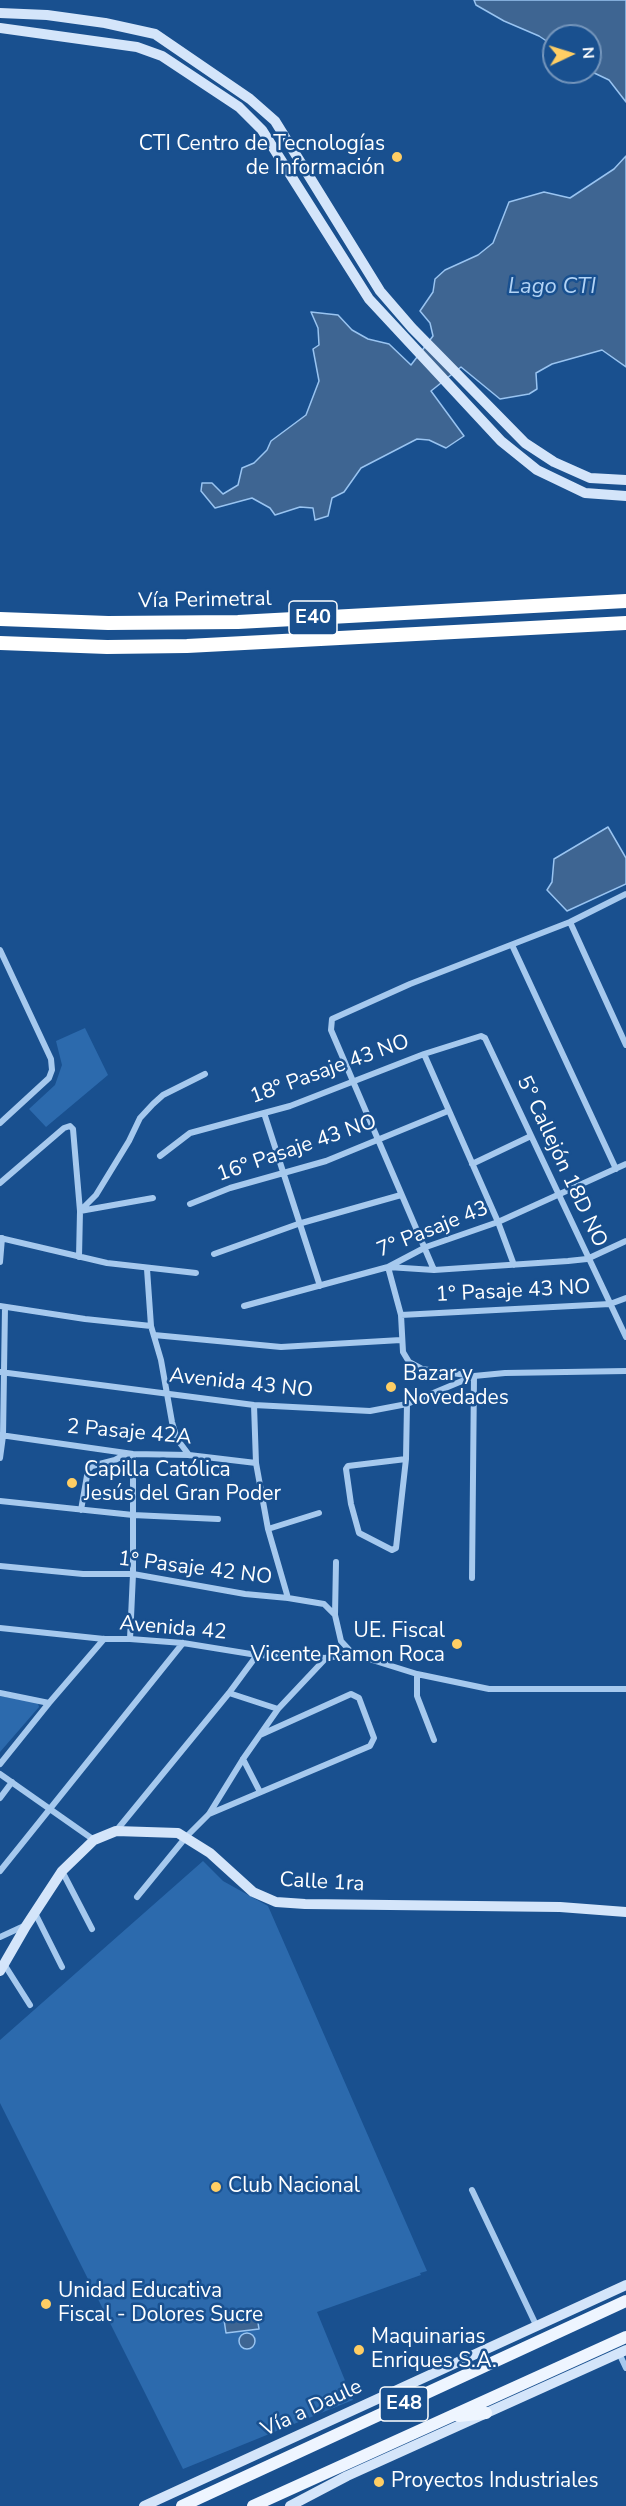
<!DOCTYPE html>
<html>
<head>
<meta charset="utf-8">
<style>
  body { margin:0 }
  #map { position:relative; width:626px; height:2506px; overflow:hidden; background:#19508f; font-family:"Nunito Sans",sans-serif }
  canvas { display:block }
  .north { position:absolute; left:542px; top:24px; width:60px; height:60px; box-sizing:border-box; background:#19508f; border:2px solid #7596bc; border-radius:50%; rotate:86deg; font-size:16px; font-weight:700; line-height:24px; text-align:center; color:#fff }
  .north::after { content:''; display:block; margin:auto; width:21px; height:27px; background:#ffce64; clip-path:polygon(50% 0,100% 100%,50% 72%,0 100%) }
</style>
</head>
<body>
<div id="map">
<canvas width="626" height="2506"></canvas>
<div class="north">N</div>
</div>
<script>
const c = document.querySelector('canvas').getContext('2d');
c.lineJoin = 'round';
function fill(path, color) { c.fillStyle = color; c.fill(path, 'evenodd'); }
const poly = rows => new Path2D(rows.map(r => 'M' + r).join(''));
function strokePath(path, color, width, dash) { c.strokeStyle = color; c.lineWidth = width; c.lineCap = dash ? 'butt' : 'round'; c.setLineDash(dash || []); c.stroke(path); }
function write(font, color, halo, rows, align = 'center') {
  c.font = font + ' "Nunito Sans",sans-serif'; c.lineWidth = 5; c.setLineDash([]); c.textBaseline = 'middle'; c.strokeStyle = halo; c.fillStyle = color; for (const [text, x, y, turn = 0] of rows) {
    c.save(); c.translate(x, y); c.rotate((+turn || 0) * Math.PI / 180); c.textAlign = isNaN(turn) ? turn : align; if (halo) c.strokeText(text, 0, 0); c.fillText(text, 0, 0); c.restore();
  }
}
const green = poly([
  [85,1028,108,1075,46,1127,29,1109,55,1085,62,1065,56,1041],
  [0,1696,38,1703,39,1707,0,1752],
  [203,1861,223,1881,268,1906,427,2271,420,2273,421,2275,317,2312,353,2400,183,2469,0,2103,0,2040]
]);
const water = poly([
  [474,0,626,0,626,102,609,80,590,71,590,36,554,36,554,46,539,36,504,21,476,5,474,0],
  [626,156,626,367,602,350,552,364,536,373,537,389,529,394,500,399,461,367,431,391,464,436,446,448,429,440,417,439,361,468,344,492,332,498,328,516,315,520,313,508,300,507,275,515,270,508,252,498,215,508,201,491,202,483,212,483,223,494,238,485,242,468,254,463,267,450,271,441,306,415,319,381,313,349,319,345,318,328,311,312,338,315,352,330,368,339,389,344,411,365,433,336,430,323,420,311,433,292,435,279,445,270,478,255,493,243,509,202,544,192,570,198,614,169,626,156],
  [608,827,626,858,626,884,567,911,547,890,552,882,554,859,608,827],
  [256,2310,259,2329,226,2333,223,2313,256,2310],
  '239 2341a8 8 0 1 1 16 0a8 8 0 1 1-16 0Z'
]);
const street = poly([
  [570,922,626,1045],
  [512,945,616,1169],
  [0,950,51,1059,52,1070,49,1078,0,1123],
  [424,1054,498,1222,514,1265],
  [264,1113,320,1286],
  [160,1156,190,1133,290,1106,424,1054,481,1036,485,1038,626,1337],
  [472,1164,531,1136],
  [0,1183,64,1128,70,1126,73,1129,80,1211,79,1257],
  [153,1198,80,1211,96,1195,129,1141,140,1118,153,1104,163,1095,205,1074],
  [190,1204,230,1188,326,1161,448,1111],
  [0,1238,107,1263,196,1273],
  [626,1241,587,1259,568,1261,434,1270,388,1267,401,1315,403,1352,409,1362,422,1369,474,1376,505,1373,626,1371],
  [214,1254,298,1224,401,1195],
  [0,1262,2,1238],
  [147,1269,151,1326,161,1360,172,1422,177,1439,189,1455],
  [434,1270,331,1030,332,1019,410,984,570,922,626,894],
  [0,1306,85,1319,151,1326],
  [244,1306,388,1267,426,1247,498,1222,626,1164],
  [401,1315,610,1304,626,1298],
  [154,1335,281,1347,401,1340],
  [0,1372,254,1405,370,1411,407,1404,474,1376,472,1578],
  [254,1405,256,1463,268,1529,288,1598],
  [0,1435,133,1454,189,1455,256,1463],
  [0,1458,3,1436,5,1307],
  [406,1459,348,1466,346,1469,351,1504,359,1533,392,1550,396,1548,406,1459,407,1404],
  [0,1501,133,1515,218,1519],
  [81,1510,88,1470,92,1466,115,1460,126,1454],
  [268,1529,319,1513],
  [0,1566,83,1574,133,1574,245,1594,288,1598,324,1604,335,1615,341,1641,353,1654],
  [335,1615,336,1562],
  [0,1628,104,1639,130,1639,183,1643,257,1655,326,1658,353,1654,417,1674,489,1689,626,1689],
  [130,1639,133,1574,133,1454],
  [417,1674,417,1696,434,1740],
  [0,1693,49,1703],
  [229,1693,278,1709],
  [243,1759,260,1792],
  [0,1764,49,1703,104,1639],
  [0,1774,94,1840],
  [0,1798,12,1782],
  [209,1814,370,1746,374,1738,359,1698,351,1694,260,1735],
  [116,1831,229,1693,257,1655],
  [0,1871,183,1643],
  [62,1871,92,1929],
  [137,1897,186,1837,209,1814,243,1759,278,1709,326,1658],
  [35,1913,62,1967],
  [0,1937,24,1926],
  [4,1964,30,2005],
  [472,2190,537,2327],
  [619,2353,626,2368]
]);
const secondary = poly([
  [0,13,47,15,105,23,155,34,250,99,275,121,380,291,412,328,525,443,554,462,590,478,626,480],
  [0,28,137,47,162,56,239,107,262,130,369,299,501,441,537,470,585,493,626,496],
  [0,1971,26,1926,62,1871,94,1840,116,1831,178,1833,210,1853,253,1892,276,1902,305,1904,560,1907,626,1912],
  [144,2506,626,2285],
  [290,2506,347,2476,626,2350]
]);
const primary = poly([
  [459,2416,486,2413],
  [182,2506,626,2301],
  [253,2506,626,2337]
]);
const highway = poly([
  [0,619,108,623,238,622,626,601],
  [0,643,107,647,187,646,626,623]
]);
const markers = [
  [397,157,6,"#ffce64"],
  [391,1387,6,"#ffce64"],
  [72,1483,6,"#ffce64"],
  [457,1644,6,"#ffce64"],
  [216,2187,6,"#ffce64"],
  [46,2304,6,"#ffce64"],
  [359,2350,6,"#ffce64"],
  [379,2482,6,"#ffce64"]
];
const shields = [
  [313,618,48],
  [404,2404,48]
];
const shieldNames = [
  ["E40",313,618],
  ["E48",404,2404]
];
const poiNames = [
  ["CTI Centro de Tecnologías",385,145,"right"],
  ["de Información",385,169,"right"],
  ["Bazar y",403,1375],
  ["Novedades",403,1399],
  ["Capilla Católica",84,1471],
  ["Jesús del Gran Poder",84,1495],
  ["UE. Fiscal",445,1632,"right"],
  ["Vicente Ramon Roca",445,1656,"right"],
  ["Club Nacional",228,2187],
  ["Unidad Educativa",58,2292],
  ["Fiscal - Dolores Sucre",58,2316],
  ["Maquinarias",371,2338],
  ["Enriques S.A.",371,2362],
  ["Proyectos Industriales",391,2482]
];
const streetNames = [
  ["Vía Perimetral",205,601,-1],
  ["18° Pasaje 43 NO",330,1070,-20],
  ["16° Pasaje 43 NO",297,1149,-19],
  ["5° Callejón 18D NO",561,1162,65],
  ["7° Pasaje 43",433,1230,-22],
  ["1° Pasaje 43 NO",513,1292,-3],
  ["Avenida 43 NO",241,1384,6],
  ["2 Pasaje 42A",129,1433,5],
  ["1° Pasaje 42 NO",195,1569,7],
  ["Avenida 42",173,1629,5],
  ["Calle 1ra",322,1883,3],
  ["Vía a Daule",312,2409,-25]
];
const waterNames = [
  ["Lago CTI",552,288]
];
fill(green, '#2c6aad');
fill(water, '#3e6592');
strokePath(water, '#99c4f1', 1.5);
strokePath(street, '#a6c9ee', 6);
strokePath(secondary, '#d4e5fa', 10);
strokePath(primary, '#eef5ff', 12);
strokePath(highway, '#fff', 14);
for (const [x, y, r, color] of markers) { const dot = new Path2D(); dot.arc(x, y, r, 0, 2 * Math.PI); c.fillStyle = color; c.fill(dot); strokePath(dot, '#19508f', 2); }
for (const [x, y, w] of shields) { const box = new Path2D(); box.roundRect(x - w / 2, y - 17, w, 34, 4.5); c.fillStyle = '#19508f'; c.fill(box); strokePath(box, '#fff', 1.5); }
write('bold 20px', '#fff', null, shieldNames);
write('21px', '#fff', '#19508f', poiNames, 'left');
write('21px', '#fff', '#19508f', streetNames);
write('italic 22px', '#b2d3f5', '#19508f', waterNames);
</script>
</body>
</html>
